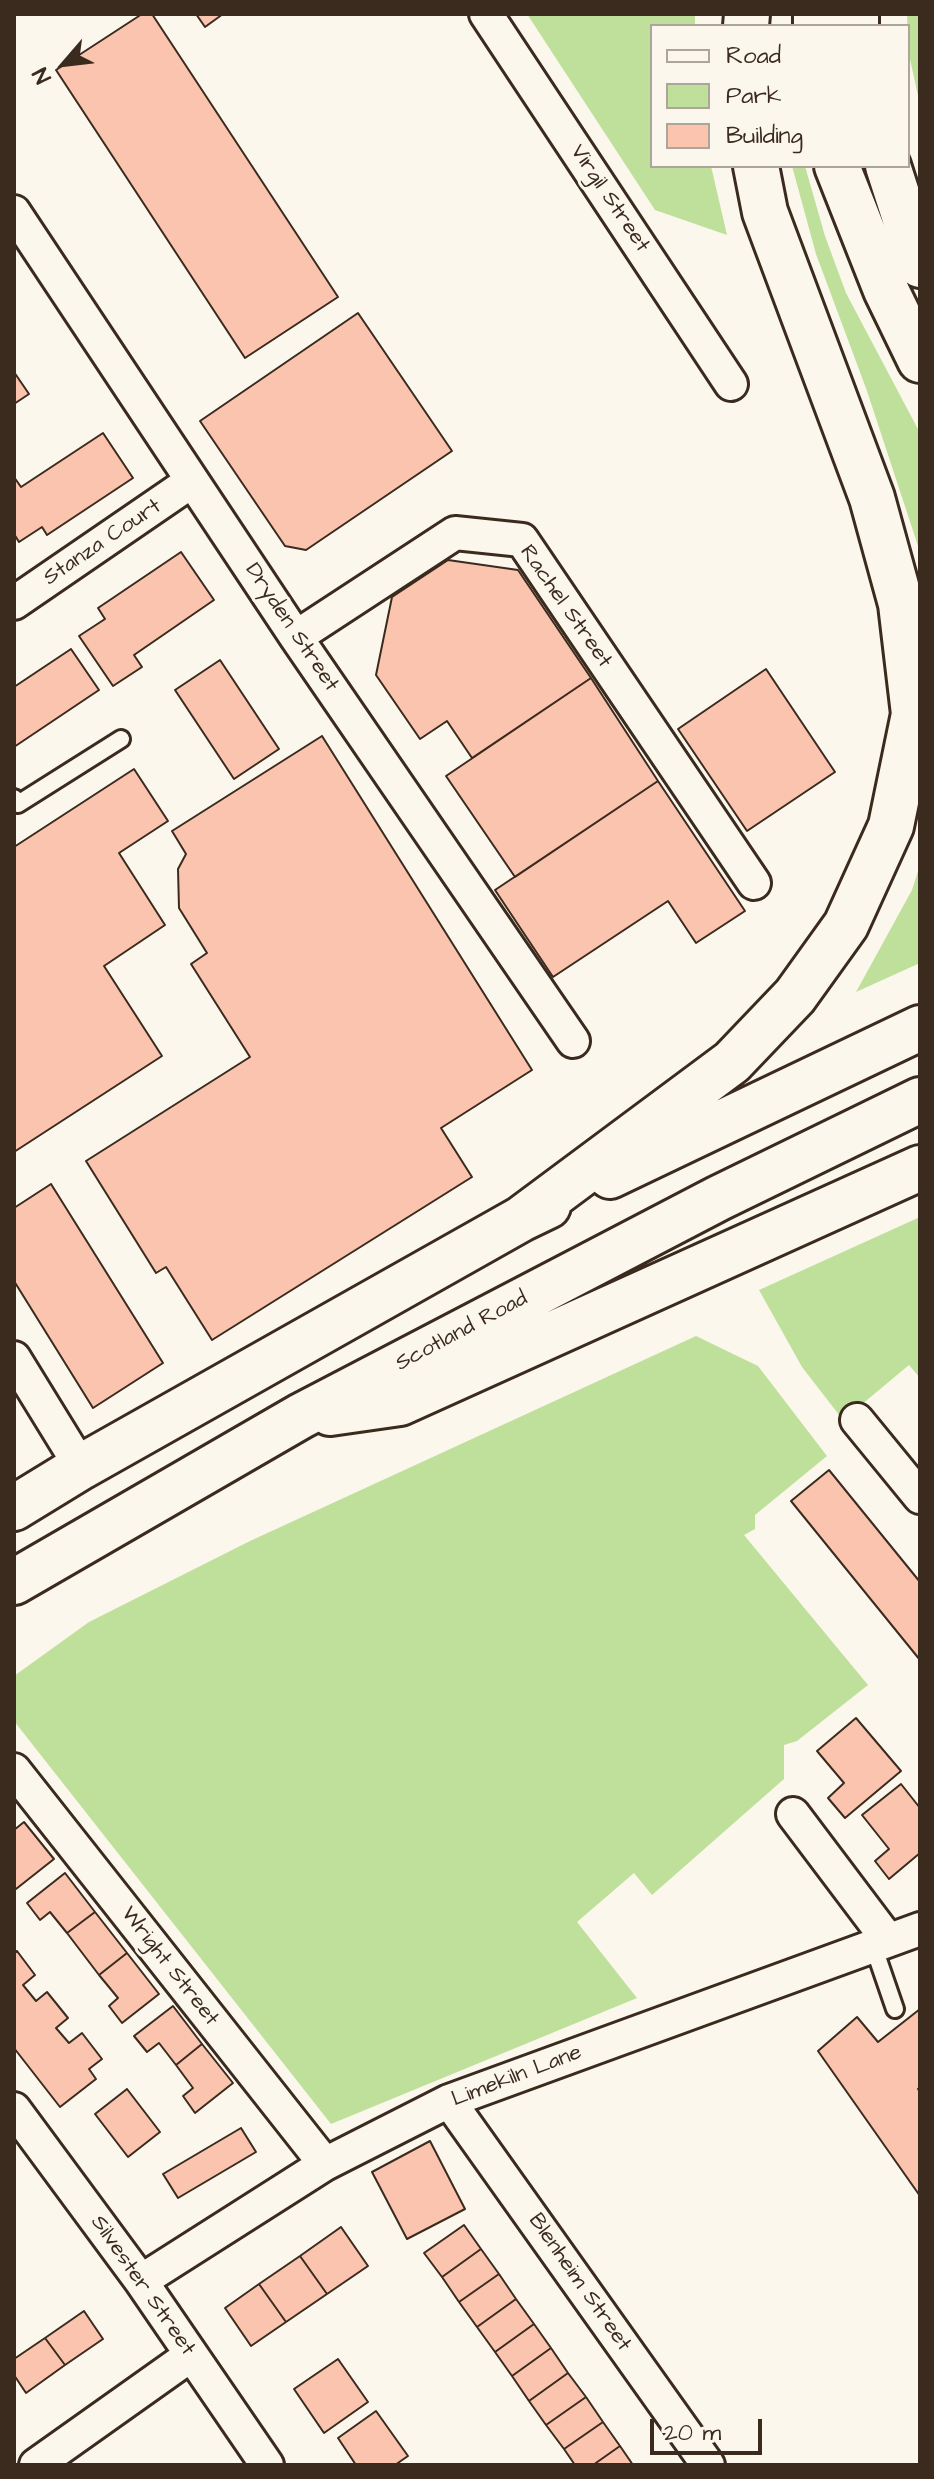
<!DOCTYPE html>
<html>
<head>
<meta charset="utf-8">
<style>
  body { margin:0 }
  #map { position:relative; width:934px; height:2479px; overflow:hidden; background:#fbf7ec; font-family:"Architects Daughter",sans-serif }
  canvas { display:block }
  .frame { position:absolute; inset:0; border:16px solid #3b2a1e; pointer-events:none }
  .legend { position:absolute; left:650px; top:24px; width:260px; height:144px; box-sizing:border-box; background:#fbf7ec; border:2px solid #aea59a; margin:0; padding:10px 14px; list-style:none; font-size:24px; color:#3b2a1e }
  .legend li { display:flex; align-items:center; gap:16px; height:40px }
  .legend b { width:40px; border:2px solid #aea59a }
  .north { position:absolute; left:24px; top:24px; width:80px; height:80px; -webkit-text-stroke:6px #fbf7ec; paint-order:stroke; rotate:242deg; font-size:22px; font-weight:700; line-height:32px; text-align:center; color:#3b2a1e }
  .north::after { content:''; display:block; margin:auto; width:28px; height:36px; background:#3b2a1e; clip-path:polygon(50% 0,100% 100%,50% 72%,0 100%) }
  .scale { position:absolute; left:650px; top:2419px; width:112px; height:36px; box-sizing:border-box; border:4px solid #3b2a1e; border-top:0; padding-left:10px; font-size:24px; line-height:28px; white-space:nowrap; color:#3b2a1e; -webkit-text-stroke:6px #fbf7ec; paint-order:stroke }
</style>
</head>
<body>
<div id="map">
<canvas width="934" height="2479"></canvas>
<div class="frame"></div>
<ul class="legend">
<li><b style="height:10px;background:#fbf7ec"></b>Road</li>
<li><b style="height:22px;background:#bfe09a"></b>Park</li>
<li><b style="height:22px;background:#fbc4ae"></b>Building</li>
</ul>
<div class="north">N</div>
<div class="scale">20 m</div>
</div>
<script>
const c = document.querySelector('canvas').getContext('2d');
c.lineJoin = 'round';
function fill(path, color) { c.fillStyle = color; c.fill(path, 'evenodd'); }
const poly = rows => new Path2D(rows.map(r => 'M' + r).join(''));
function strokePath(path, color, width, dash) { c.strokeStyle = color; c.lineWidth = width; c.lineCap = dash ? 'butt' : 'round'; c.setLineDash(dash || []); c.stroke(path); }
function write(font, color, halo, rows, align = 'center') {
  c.font = font + ' "Architects Daughter",sans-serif'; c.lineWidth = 6; c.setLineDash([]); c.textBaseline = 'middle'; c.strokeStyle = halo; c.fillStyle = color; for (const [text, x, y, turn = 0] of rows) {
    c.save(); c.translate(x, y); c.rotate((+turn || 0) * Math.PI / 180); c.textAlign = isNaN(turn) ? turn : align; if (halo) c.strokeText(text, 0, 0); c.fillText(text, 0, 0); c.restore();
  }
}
const green = poly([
  [527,14,695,14,695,26,652,26,652,166,711,166,727,235,655,210],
  [907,14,920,14,920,105,908,50],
  [792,166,805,166,825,236,846,293,920,433,920,552,867,391,816,254],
  [920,865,920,963,856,992,912,890],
  [920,1217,920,1378,909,1365,843,1420,802,1367,759,1290],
  [696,1336,758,1366,827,1456,755,1515,755,1529,744,1535,868,1685,797,1741,784,1745,784,1779,652,1895,634,1873,577,1922,637,1998,331,2124,14,1721,14,1676,89,1622,250,1541]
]);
const building = poly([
  [142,14,152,14,338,297,245,358,56,70,142,14],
  [196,14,223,14,205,27,196,14],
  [358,313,452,451,306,550,285,546,200,421,358,313],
  [14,372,29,394,14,404,14,372],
  [103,433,133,478,47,535,42,527,19,542,14,534,14,477,21,487,103,433],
  [181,552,214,600,134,655,142,667,113,686,79,636,105,619,98,608,181,552],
  [448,560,518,570,591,678,472,758,447,721,420,739,376,675,392,597,448,560],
  [71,649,99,690,14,747,14,687,71,649],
  [220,660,279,749,234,779,175,690,220,660],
  [766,669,835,772,747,831,678,729,766,669],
  [591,678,658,781,515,877,446,776,591,678],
  [322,736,532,1070,441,1128,472,1177,212,1340,166,1267,156,1273,86,1161,250,1057,191,964,207,953,179,908,178,869,186,854,172,831,322,736],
  [134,769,168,821,119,853,165,925,104,966,162,1056,14,1152,14,847,134,769],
  [658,781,745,911,696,943,668,901,553,977,495,890,658,781],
  [51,1184,163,1363,93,1408,14,1281,14,1208,51,1184],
  [829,1470,920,1582,920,1660,791,1501,829,1470],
  [856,1718,901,1771,845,1818,828,1798,844,1783,817,1751,856,1718],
  [901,1784,920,1808,920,1853,889,1879,875,1861,889,1849,862,1815,901,1784],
  [24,1822,54,1859,16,1889,14,1886,14,1830,24,1822],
  [65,1873,95,1912,67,1933,50,1912,40,1920,27,1903,65,1873],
  [95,1912,127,1953,99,1975,67,1933,95,1912],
  [17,1951,35,1975,23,1985,36,2001,47,1992,68,2018,56,2028,69,2043,82,2033,102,2059,89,2069,96,2079,60,2107,14,2048,14,1954,17,1951],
  [127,1953,159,1994,122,2023,109,2006,118,1998,99,1975,127,1953],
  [173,2006,202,2044,176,2065,159,2043,147,2052,134,2036,173,2006],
  [920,2009,920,2087,918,2089,920,2091,920,2196,818,2051,857,2017,878,2042,920,2009],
  [202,2044,233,2083,195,2113,183,2096,193,2088,176,2065,202,2044],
  [127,2089,160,2132,128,2157,95,2114,127,2089],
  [241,2128,256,2152,178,2198,163,2174,241,2128],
  [430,2141,465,2209,407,2239,372,2172,430,2141],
  [464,2225,481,2249,442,2277,424,2253,464,2225],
  [341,2227,368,2266,327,2294,300,2256,341,2227],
  [481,2249,499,2274,459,2302,442,2277,481,2249],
  [300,2256,327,2294,286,2322,259,2284,300,2256],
  [499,2274,516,2299,477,2327,459,2302,499,2274],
  [259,2284,286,2322,251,2346,225,2308,259,2284],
  [516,2299,534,2324,495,2352,477,2327,516,2299],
  [84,2311,103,2339,65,2365,45,2338,84,2311],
  [534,2324,551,2348,512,2376,495,2352,534,2324],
  [45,2338,65,2365,26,2393,14,2375,14,2359,45,2338],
  [551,2348,568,2373,529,2401,512,2376,551,2348],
  [338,2359,368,2402,324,2433,294,2389,338,2359],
  [568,2373,586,2397,546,2425,529,2401,568,2373],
  [586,2397,603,2422,564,2449,546,2425,586,2397],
  [376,2411,408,2456,395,2465,356,2465,338,2438,376,2411],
  [603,2422,620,2446,593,2465,575,2465,564,2449,603,2422],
  [620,2446,633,2465,593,2465,620,2446]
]);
const lane = poly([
  [14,798,18,804,121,739],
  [873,1945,895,2009]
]);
const street = poly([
  [486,14,731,384],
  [14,212,296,637,573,1041],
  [14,603,192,481],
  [296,637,455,533,522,540,754,883],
  [14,1358,81,1467],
  [857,1420,920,1497],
  [14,1770,325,2164],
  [793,1814,888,1940],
  [449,2101,708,2465],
  [14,2109,141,2281,267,2465],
  [141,2281,325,2164,449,2101,920,1929],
  [36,2465,191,2355]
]);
const highway = poly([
  [816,14,816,26],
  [746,26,747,14],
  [856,26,856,14],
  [837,166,886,290,920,360],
  [888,166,920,265],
  [610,1176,920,1028],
  [521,1219,732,1062,795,996,846,925,891,826,914,714,901,604,872,498,765,212,756,166],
  [330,1413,400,1403,920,1168],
  [14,1508,81,1467,521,1219,548,1206],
  [14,1582,301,1416,719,1198,920,1100]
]);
const streetNames = [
  ["Virgil Street",609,199,56],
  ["Stanza Court",103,543,-34],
  ["Rachel Street",565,607,55],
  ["Dryden Street",291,628,56],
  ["Scotland Road",462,1332,-28],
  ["Wright Street",169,1967,52],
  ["Limekiln Lane",517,2077,-21],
  ["Blenheim Street",579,2283,55],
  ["Silvester Street",142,2286,55]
];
fill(green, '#bfe09a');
fill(building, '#fbc4ae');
strokePath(building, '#3b2a1e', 2);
strokePath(lane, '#3b2a1e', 22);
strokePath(street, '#3b2a1e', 38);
strokePath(highway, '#3b2a1e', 50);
strokePath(lane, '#fbf7ec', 16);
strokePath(street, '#fbf7ec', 32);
strokePath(highway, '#fbf7ec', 44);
write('22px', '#3b2a1e', '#fbf7ec', streetNames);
</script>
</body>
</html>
